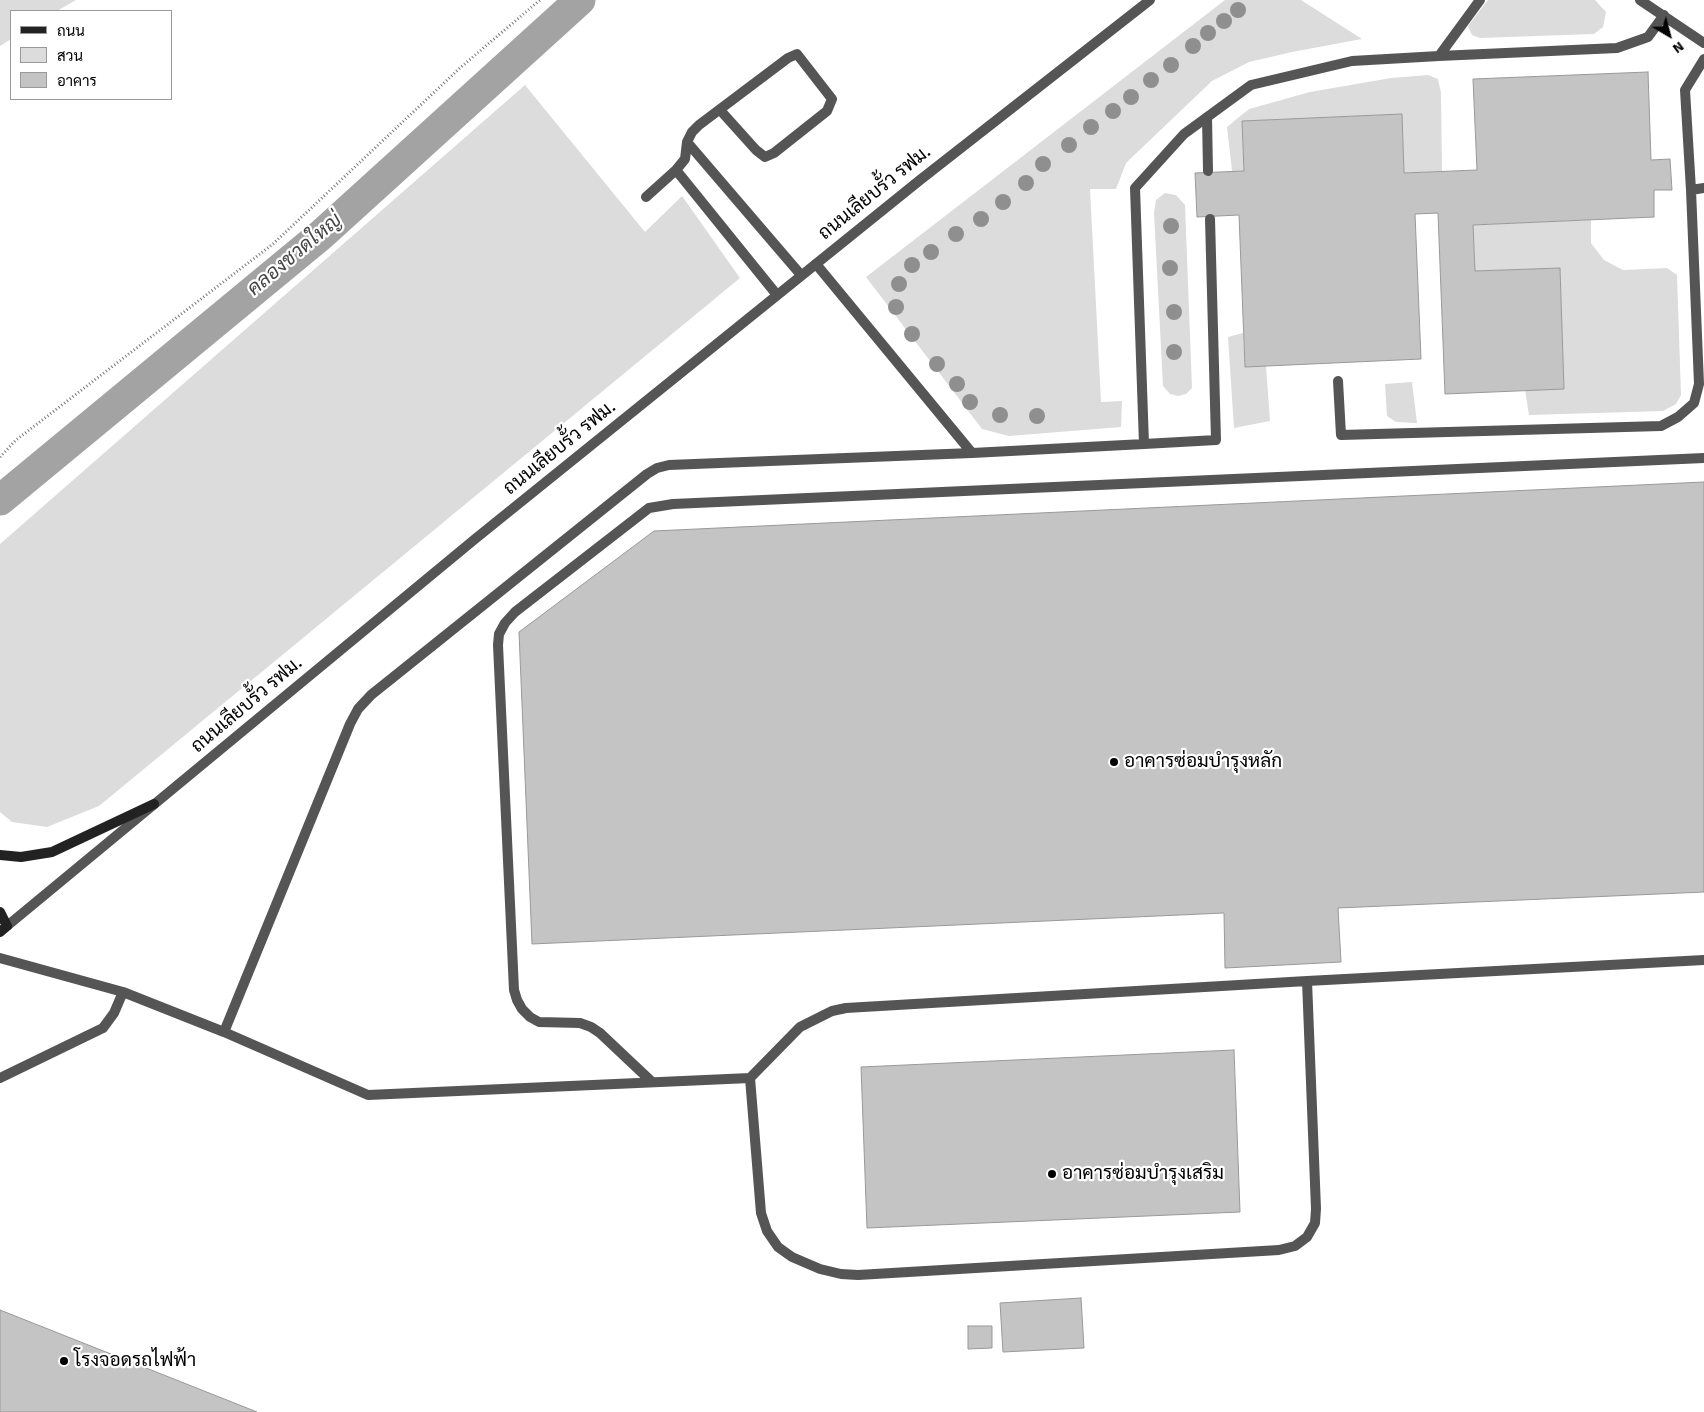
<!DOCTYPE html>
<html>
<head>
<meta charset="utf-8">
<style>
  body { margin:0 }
  #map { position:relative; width:1704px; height:1412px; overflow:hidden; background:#fff; font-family:Signika,Sarabun,sans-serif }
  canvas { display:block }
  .legend { position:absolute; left:10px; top:10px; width:162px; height:90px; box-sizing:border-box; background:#fff; border:1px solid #999; margin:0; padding:6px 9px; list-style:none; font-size:15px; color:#000 }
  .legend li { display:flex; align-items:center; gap:10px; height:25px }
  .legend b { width:25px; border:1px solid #999 }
  .north { position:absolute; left:1644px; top:10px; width:50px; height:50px; -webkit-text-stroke:4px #fff; paint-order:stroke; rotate:143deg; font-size:14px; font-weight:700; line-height:20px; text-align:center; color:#000 }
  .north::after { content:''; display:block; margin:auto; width:18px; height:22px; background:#000; clip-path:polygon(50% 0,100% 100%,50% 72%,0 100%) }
</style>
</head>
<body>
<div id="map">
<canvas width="1704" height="1412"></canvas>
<ul class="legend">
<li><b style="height:6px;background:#222"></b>ถนน</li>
<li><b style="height:14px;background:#dcdcdc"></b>สวน</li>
<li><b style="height:14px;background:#c4c4c4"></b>อาคาร</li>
</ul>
<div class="north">N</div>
</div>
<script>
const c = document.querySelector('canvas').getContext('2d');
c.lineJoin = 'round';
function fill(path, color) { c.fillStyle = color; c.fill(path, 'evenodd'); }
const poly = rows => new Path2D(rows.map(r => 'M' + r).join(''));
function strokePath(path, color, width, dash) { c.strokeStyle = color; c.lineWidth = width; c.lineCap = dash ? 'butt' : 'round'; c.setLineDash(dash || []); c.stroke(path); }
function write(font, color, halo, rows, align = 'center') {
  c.font = font + ' Signika,Sarabun,sans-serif'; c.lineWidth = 4.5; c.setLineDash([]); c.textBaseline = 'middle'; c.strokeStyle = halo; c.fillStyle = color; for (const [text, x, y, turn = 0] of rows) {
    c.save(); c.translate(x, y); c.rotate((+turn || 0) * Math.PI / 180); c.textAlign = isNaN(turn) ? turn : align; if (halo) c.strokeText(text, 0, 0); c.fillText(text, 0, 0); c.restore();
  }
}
const green = poly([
  [0,0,76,0,57,11,11,11,11,39,0,46],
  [1225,0,1301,0,1362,39,1292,52,1249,62,1212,81,1126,163,1116,189,1090,189,1101,402,1122,401,1121,427,1009,436,982,429,866,277],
  [1488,0,1595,0,1606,12,1603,27,1594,34,1480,38,1472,35,1468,26],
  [1428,75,1438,79,1441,93,1442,171,1404,173,1402,114,1242,121,1244,171,1232,171,1227,127,1249,109,1310,92,1391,78],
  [525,85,645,232,682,196,740,278,99,806,47,827,12,822,0,812,0,544],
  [1165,193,1176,195,1185,205,1192,388,1186,394,1178,396,1170,394,1163,386,1154,213,1156,200],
  [1591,220,1591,243,1604,260,1623,270,1667,268,1677,275,1681,395,1676,404,1663,411,1529,415,1525,390,1564,388,1560,268,1475,271,1473,225],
  [1243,333,1245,367,1266,366,1270,421,1234,428,1228,337],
  [1412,382,1417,423,1396,422,1387,416,1385,384]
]);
const canal = poly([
  [0,500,321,235,580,0]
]);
const building = poly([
  [1648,72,1651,160,1670,159,1672,190,1654,190,1654,217,1473,225,1475,271,1560,268,1564,389,1445,394,1438,213,1415,214,1421,359,1245,367,1239,215,1197,217,1195,173,1244,171,1242,121,1402,114,1404,173,1477,170,1473,79,1648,72],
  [1704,482,1704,892,1338,908,1341,962,1225,968,1224,913,532,944,519,632,654,531,1704,482],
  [1234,1050,1240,1212,867,1228,861,1067,1234,1050],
  [1081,1298,1084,1348,1003,1352,1000,1303,1081,1298],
  [0,1310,257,1412,0,1412,0,1310],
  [968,1326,992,1326,992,1348,968,1349,968,1326]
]);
const path = poly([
  [0,457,16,440,273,244,461,67,540,0]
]);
const lane = poly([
  [1640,0,1704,43],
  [1439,56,1617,48,1648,37,1664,15],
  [1704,59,1685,90,1691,190,1704,188],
  [1207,117,1208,171],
  [687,142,801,275],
  [676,170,777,295],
  [646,197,676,170,685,159,687,142,692,132,699,125,788,58,797,54,832,99,827,111,774,153,765,157,756,150,720,110],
  [816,264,972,453],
  [1338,381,1341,435,1661,426,1678,417,1694,403,1699,384,1691,190],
  [1144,444,1216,440,1210,219],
  [0,958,123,992],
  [1307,981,1316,1209,1315,1223,1307,1237,1295,1246,1279,1250,858,1275,841,1274,820,1269,792,1257,778,1247,767,1231,761,1213,750,1078,800,1027,832,1011,846,1008,1307,981,1704,960],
  [224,1032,350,724,358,709,371,695,647,474,657,468,669,465,972,453,1144,444,1135,188,1184,134,1251,85,1352,61,1439,56,1480,0],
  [0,1078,103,1028,114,1013,123,992,224,1032,368,1095,750,1078],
  [652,1082,600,1033,591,1027,580,1023,539,1022,530,1017,522,1009,517,1000,514,990,498,645,499,634,505,623,515,612,649,508,673,504,1704,458]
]);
const street = poly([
  [7,926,475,539,920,180,1150,0]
]);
const secondary = poly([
  [0,855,21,857,52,852,154,804],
  [0,912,7,926,0,932]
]);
const trees = [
  [1238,10],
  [1224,21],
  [1208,33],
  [1193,46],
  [1171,65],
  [1151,80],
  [1131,97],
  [1113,111],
  [1091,127],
  [1069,145],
  [1043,164],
  [1026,183],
  [1003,202],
  [981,219],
  [1171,226],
  [956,234],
  [931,252],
  [912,265],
  [1170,268],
  [899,284],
  [896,307],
  [1174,312],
  [912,334],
  [1174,352],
  [937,364],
  [957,384],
  [970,402],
  [1000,415],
  [1037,416]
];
const markers = [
  [1114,762,5,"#000"],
  [1052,1174,5,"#000"],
  [64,1361,5,"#000"]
];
const streetNames = [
  ["ถนนเลียบรั้ว รฟม.",875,193,-39],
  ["ถนนเลียบรั้ว รฟม.",560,448,-39],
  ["ถนนเลียบรั้ว รฟม.",247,705,-40]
];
const poiNames = [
  ["อาคารซ่อมบำรุงหลัก",1124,762],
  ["อาคารซ่อมบำรุงเสริม",1062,1174],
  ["โรงจอดรถไฟฟ้า",74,1361]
];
const waterNames = [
  ["คลองชวดใหญ่",295,255,-40]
];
fill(green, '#dcdcdc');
strokePath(canal, '#a3a3a3', 31);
fill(building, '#c4c4c4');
strokePath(building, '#999', 1);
strokePath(path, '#777', 3, [1, 2.5]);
strokePath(lane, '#555', 10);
strokePath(street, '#555', 10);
strokePath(secondary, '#222', 10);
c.fillStyle = '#8f8f8f';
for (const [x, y] of trees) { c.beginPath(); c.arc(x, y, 8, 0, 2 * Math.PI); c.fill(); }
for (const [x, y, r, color] of markers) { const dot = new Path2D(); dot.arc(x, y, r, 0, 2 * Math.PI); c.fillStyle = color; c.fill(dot); strokePath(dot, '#fff', 2); }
write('19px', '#000', '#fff', streetNames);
write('19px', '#000', '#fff', poiNames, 'left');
write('italic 20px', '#444', '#fff', waterNames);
</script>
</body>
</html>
